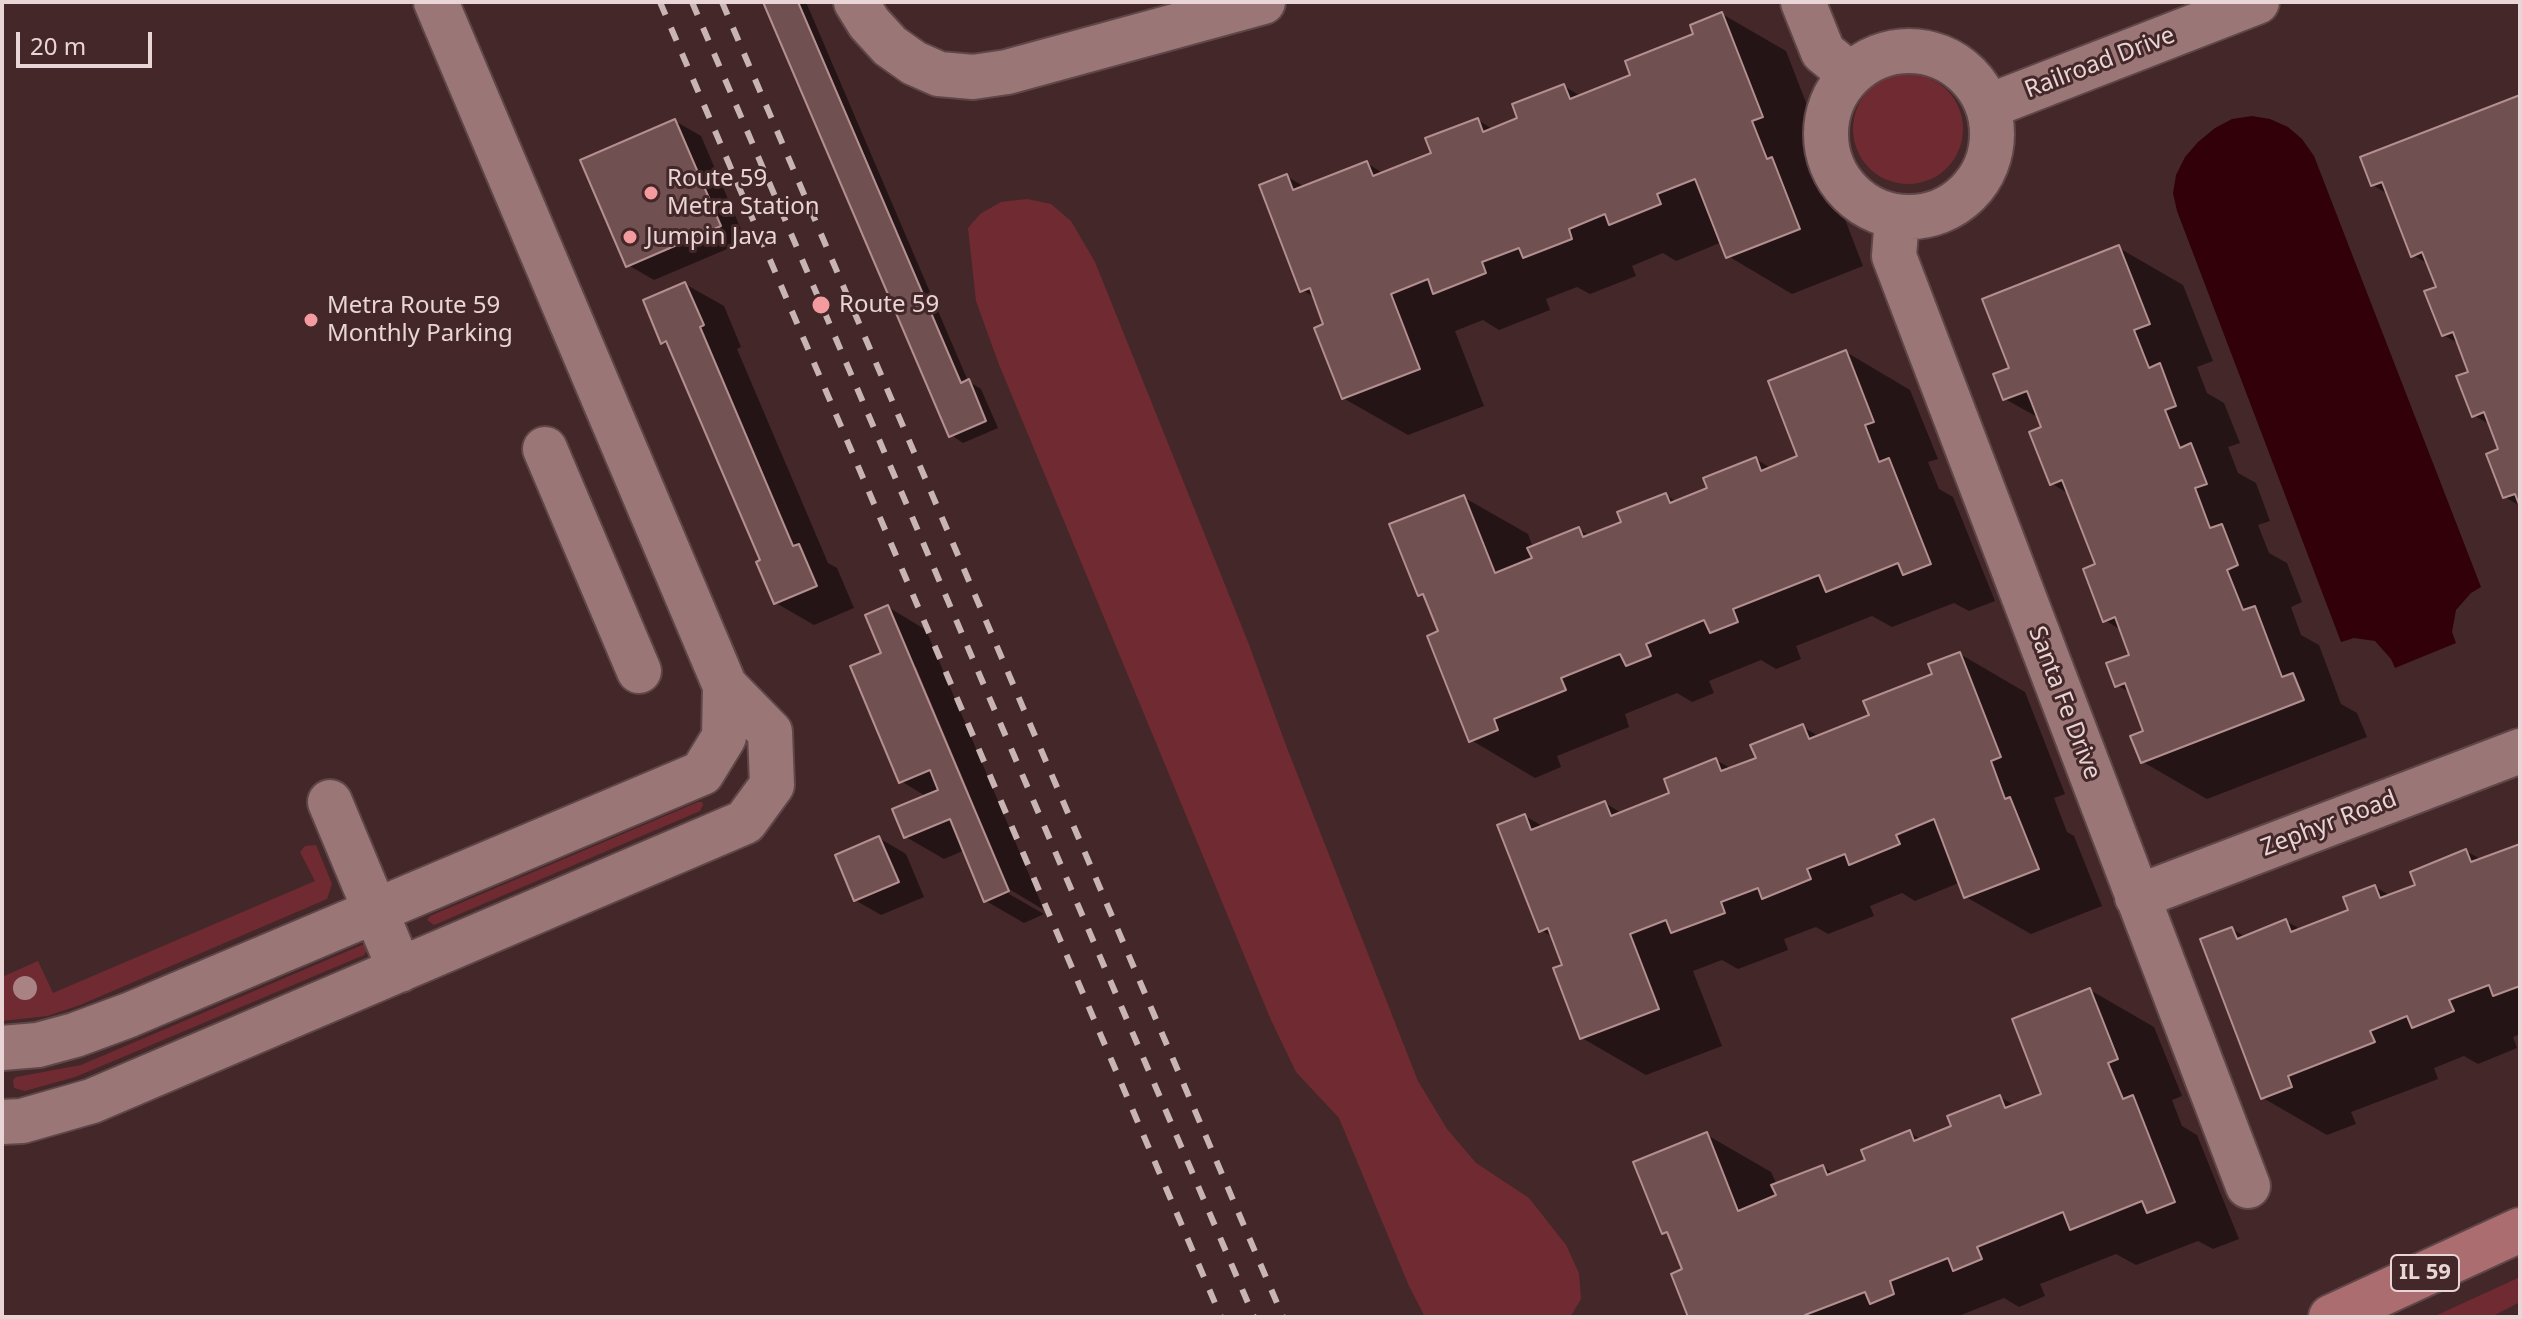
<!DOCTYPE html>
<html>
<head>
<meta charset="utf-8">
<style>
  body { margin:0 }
  #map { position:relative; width:2522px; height:1319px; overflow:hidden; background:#442728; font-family:"Noto Sans",sans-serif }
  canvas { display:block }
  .frame { position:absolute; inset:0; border:4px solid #e9d5d5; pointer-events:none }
  .scale { position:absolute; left:16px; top:32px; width:136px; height:36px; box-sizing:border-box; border:4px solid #e9d5d5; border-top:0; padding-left:10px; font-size:24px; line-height:28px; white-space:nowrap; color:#e9d5d5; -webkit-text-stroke:6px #442728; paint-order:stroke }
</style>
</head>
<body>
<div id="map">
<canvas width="2522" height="1319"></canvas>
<div class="frame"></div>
<div class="scale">20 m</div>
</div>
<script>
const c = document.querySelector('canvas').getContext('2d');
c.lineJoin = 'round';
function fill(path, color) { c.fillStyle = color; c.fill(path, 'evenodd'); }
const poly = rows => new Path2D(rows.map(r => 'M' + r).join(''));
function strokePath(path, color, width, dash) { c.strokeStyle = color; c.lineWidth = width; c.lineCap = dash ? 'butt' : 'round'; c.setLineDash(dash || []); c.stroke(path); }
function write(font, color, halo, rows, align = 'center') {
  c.font = font + ' "Noto Sans",sans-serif'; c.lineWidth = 6; c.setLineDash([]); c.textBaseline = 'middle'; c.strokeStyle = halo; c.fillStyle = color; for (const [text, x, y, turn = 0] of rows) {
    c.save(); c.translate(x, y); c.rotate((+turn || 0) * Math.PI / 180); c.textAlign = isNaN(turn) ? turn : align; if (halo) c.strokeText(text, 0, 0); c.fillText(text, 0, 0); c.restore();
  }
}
const green = poly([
  '1853 129a55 55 0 1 1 110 0a55 55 0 1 1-110 0Z',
  [1027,199,1051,204,1071,221,1095,262,1248,642,1287,748,1418,1081,1447,1129,1476,1163,1529,1198,1566,1245,1579,1273,1581,1299,1572,1314,1567,1317,1425,1317,1409,1286,1339,1118,1296,1072,1271,1020,998,362,976,301,968,228,980,214,1001,202],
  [698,802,702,802,703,805,700,811,434,925,427,920,430,916],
  [316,845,332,884,327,899,80,1005,47,1016,2,1021,2,977,38,961,53,993,315,881,300,852,305,846],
  [369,942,370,946,364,955,111,1062,75,1077,25,1091,14,1088,13,1080,16,1077,81,1065],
  [2520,1277,2520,1302,2491,1317,2433,1317]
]);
const water = poly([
  [2252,116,2270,119,2288,127,2302,139,2314,156,2481,587,2471,593,2456,610,2452,632,2456,643,2395,668,2391,659,2375,641,2354,638,2341,642,2177,211,2173,193,2176,175,2185,157,2198,142,2215,128,2232,119]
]);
const shadow = poly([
  [765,2,806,2,968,381,981,389,998,428,963,443,951,435],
  [1722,14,1786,51,1826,154,1816,158,1829,192,1836,196,1863,266,1792,294,1728,256,1722,242,1676,261,1663,253,1632,266,1636,276,1590,294,1577,287,1546,299,1550,310,1499,330,1483,320,1455,331,1484,406,1408,435,1343,398,1326,325,1316,298,1302,290,1286,176,1305,187,1367,163,1384,174,1433,154,1478,120,1494,130,1520,119,1564,86,1582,97,1633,76,1696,35],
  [2520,97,2520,506,2505,497,2500,450,2491,425,2473,415,2471,373,2460,344,2443,335,2439,288,2430,265,2413,255,2389,195,2373,185],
  [675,121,701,136,746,241,654,280,628,265],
  [2119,248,2183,285,2213,361,2197,367,2207,393,2224,403,2240,443,2228,447,2238,473,2256,483,2270,521,2258,525,2269,553,2287,563,2302,602,2291,607,2301,635,2319,645,2341,704,2357,713,2367,737,2207,799,2143,762,2146,732,2131,693,2117,685,2132,656,2122,631,2105,620,2097,565,2069,494,2051,483,2044,428,2039,418,2005,399,2011,369],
  [685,284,724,306,741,347,737,349,828,563,837,568,854,608,814,625,776,603,762,561,671,347,663,342],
  [1846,352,1910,390,1938,459,1928,462,1939,489,1953,497,1995,601,1969,611,1954,603,1892,627,1872,616,1796,646,1801,659,1776,669,1761,660,1709,681,1714,693,1692,702,1677,693,1625,714,1629,727,1557,756,1561,767,1535,778,1471,740,1441,632,1427,599,1420,595,1463,497,1528,534,1533,548,1579,530,1591,536,1623,523,1666,495,1677,502,1709,489,1756,459,1772,469,1800,457],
  [888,607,926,630,1044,910,1009,889,1009,894,1044,914,1024,923,986,901,965,850,944,859,906,837,927,797,901,781,883,654],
  [916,667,969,793,965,793,913,669],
  [1960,654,2025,692,2065,794,2054,798,2067,832,2074,836,2102,906,2031,934,1966,897,1961,882,1915,901,1902,893,1870,906,1874,916,1828,934,1816,927,1784,939,1788,950,1738,969,1722,960,1693,971,1722,1046,1646,1075,1582,1038,1565,966,1554,938,1541,930,1525,816,1544,827,1605,803,1623,814,1672,794,1716,760,1732,769,1758,759,1803,727,1820,737,1871,717,1934,675],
  [879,838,906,854,924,897,881,915,855,900],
  [2520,846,2520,1034,2513,1037,2517,1048,2478,1064,2464,1056,2434,1068,2438,1079,2351,1112,2356,1124,2327,1135,2263,1098,2232,929,2246,937,2286,921,2302,930,2351,911,2375,887,2391,896,2417,886,2466,851,2482,860],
  [2090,990,2154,1027,2182,1096,2172,1100,2182,1126,2197,1135,2239,1239,2213,1249,2198,1241,2136,1265,2116,1254,2040,1284,2045,1296,2019,1307,2004,1298,1956,1317,1690,1317,1685,1271,1671,1237,1664,1232,1707,1135,1771,1172,1777,1185,1823,1167,1835,1174,1867,1161,1910,1133,1922,1140,1953,1127,2000,1097,2016,1106,2044,1095]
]);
const building = poly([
  [763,2,798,2,961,383,969,379,986,421,949,437,763,2],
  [1722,12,1763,117,1752,121,1767,159,1772,157,1800,229,1726,258,1695,179,1657,194,1661,204,1609,225,1605,214,1569,229,1572,239,1523,258,1519,248,1482,262,1486,273,1433,294,1428,279,1391,294,1420,369,1342,399,1314,328,1323,324,1310,288,1300,292,1259,185,1287,174,1293,190,1367,161,1373,176,1431,153,1425,138,1478,118,1483,132,1517,118,1512,104,1564,84,1570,99,1630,75,1625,61,1693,34,1690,25,1722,12],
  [2520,95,2520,507,2515,494,2503,498,2486,454,2498,449,2484,412,2472,417,2456,376,2468,372,2453,332,2442,336,2424,291,2436,287,2422,252,2411,257,2382,182,2371,186,2360,157,2520,95],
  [675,119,721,226,626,267,580,160,675,119],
  [2119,245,2150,324,2134,330,2149,368,2160,363,2176,406,2165,410,2180,448,2191,443,2207,484,2195,488,2210,528,2222,524,2238,565,2227,570,2243,610,2255,606,2282,677,2293,673,2304,700,2141,763,2130,736,2143,731,2125,683,2115,687,2106,663,2129,655,2115,617,2103,622,2083,569,2095,564,2062,480,2050,485,2029,432,2041,427,2027,391,2003,400,1993,374,2009,368,1982,299,2119,245],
  [685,282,704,325,700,327,793,546,799,544,817,586,774,604,756,562,760,560,666,341,661,344,643,300,685,282],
  [1846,350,1874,422,1865,425,1879,462,1889,458,1931,564,1903,575,1898,563,1826,592,1819,575,1733,609,1738,622,1710,633,1704,620,1646,644,1651,656,1626,666,1620,654,1561,678,1566,690,1494,719,1498,730,1469,742,1427,636,1438,631,1423,594,1418,596,1389,524,1464,495,1495,573,1532,558,1527,548,1579,527,1583,537,1621,522,1617,512,1666,493,1670,503,1707,488,1703,478,1756,457,1761,471,1797,456,1768,381,1846,350],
  [888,605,1009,891,984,902,950,819,904,838,892,809,938,790,930,770,899,783,850,666,881,653,865,615,888,605],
  [1960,652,2001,757,1991,761,2005,799,2010,797,2039,869,1964,898,1934,819,1896,835,1900,844,1849,865,1845,854,1807,869,1811,879,1762,899,1758,888,1721,902,1725,913,1671,933,1666,920,1630,934,1659,1009,1580,1039,1553,968,1562,965,1548,928,1539,932,1497,825,1525,814,1531,830,1605,801,1611,816,1669,793,1664,779,1716,758,1721,771,1756,758,1750,745,1803,724,1809,739,1869,715,1863,701,1932,674,1928,664,1960,652],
  [879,836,899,882,854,901,835,855,879,836],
  [2520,844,2520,986,2493,996,2489,985,2449,1000,2454,1011,2412,1028,2407,1016,2370,1031,2375,1042,2288,1076,2292,1087,2261,1099,2200,939,2232,927,2237,939,2286,919,2291,932,2348,910,2343,897,2375,885,2380,898,2415,885,2410,872,2466,849,2471,862,2520,844],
  [2090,988,2118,1059,2108,1063,2123,1099,2133,1095,2175,1202,2147,1213,2142,1201,2070,1230,2063,1212,1977,1247,1982,1259,1953,1271,1948,1258,1890,1281,1894,1294,1870,1304,1865,1292,1805,1315,1806,1317,1688,1317,1671,1274,1682,1269,1667,1232,1662,1234,1633,1162,1707,1132,1738,1211,1776,1195,1771,1185,1823,1165,1827,1175,1865,1160,1861,1150,1910,1130,1914,1141,1951,1126,1947,1116,2000,1095,2005,1108,2041,1094,2012,1019,2090,988]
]);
const minor = poly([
  [856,2,869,23,890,46,914,63,939,74,973,77,1007,72,1263,2],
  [1803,2,1823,52,1850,74],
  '1826 134a83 83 0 1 1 166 0a83 83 0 1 1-166 0Z',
  [1989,106,2257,2],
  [1897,217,1894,256,2248,1186],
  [545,449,639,671],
  [330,802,400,970],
  [2137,897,2520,751],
  [2,1048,38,1045,75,1035,129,1015,702,773,724,737,725,686],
  [2,1122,22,1121,92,1101,745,822,772,785,770,732,725,686,436,2]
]);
const major = poly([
  [2331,1317,2520,1230]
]);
const rail = poly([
  [660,2,1221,1317],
  [692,2,1254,1317],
  [722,2,1283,1317]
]);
const trees = [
  [25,988]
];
const markers = [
  [651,193,8,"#f49b9f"],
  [630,237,8,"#f49b9f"],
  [821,305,10,"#f49b9f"],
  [311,320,8,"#f49b9f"]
];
const shields = [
  [2425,1273,68]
];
const shieldNames = [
  ["IL 59",2425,1273]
];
const streetNames = [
  ["Railroad Drive",2100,63,-21],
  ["Santa Fe Drive",2064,703,69],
  ["Zephyr Road",2329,824,-21]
];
const poiNames = [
  ["Route 59",667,179],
  ["Metra Station",667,207],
  ["Jumpin Java",646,237],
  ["Route 59",839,305],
  ["Metra Route 59",327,306],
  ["Monthly Parking",327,334]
];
fill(green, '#702b32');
fill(water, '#310009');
fill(shadow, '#0007');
fill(building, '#715051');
strokePath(building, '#b48f90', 2);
strokePath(minor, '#5f4648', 48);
strokePath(major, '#5f4648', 48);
strokePath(minor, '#9a7677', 44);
strokePath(major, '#ac6d70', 44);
strokePath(rail, '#c9b4b4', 6, [14, 14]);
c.fillStyle = '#a98384';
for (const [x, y] of trees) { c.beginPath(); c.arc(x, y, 12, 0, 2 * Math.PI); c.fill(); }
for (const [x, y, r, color] of markers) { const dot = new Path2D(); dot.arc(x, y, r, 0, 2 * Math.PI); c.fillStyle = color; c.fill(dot); strokePath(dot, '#442728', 3); }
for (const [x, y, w] of shields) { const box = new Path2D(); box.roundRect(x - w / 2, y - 18, w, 36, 6); c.fillStyle = '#442728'; c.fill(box); strokePath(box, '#e9d5d5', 2); }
write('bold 22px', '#e9d5d5', null, shieldNames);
write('24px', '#e9d5d5', '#442728', streetNames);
write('24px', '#e9d5d5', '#442728', poiNames, 'left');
</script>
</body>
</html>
